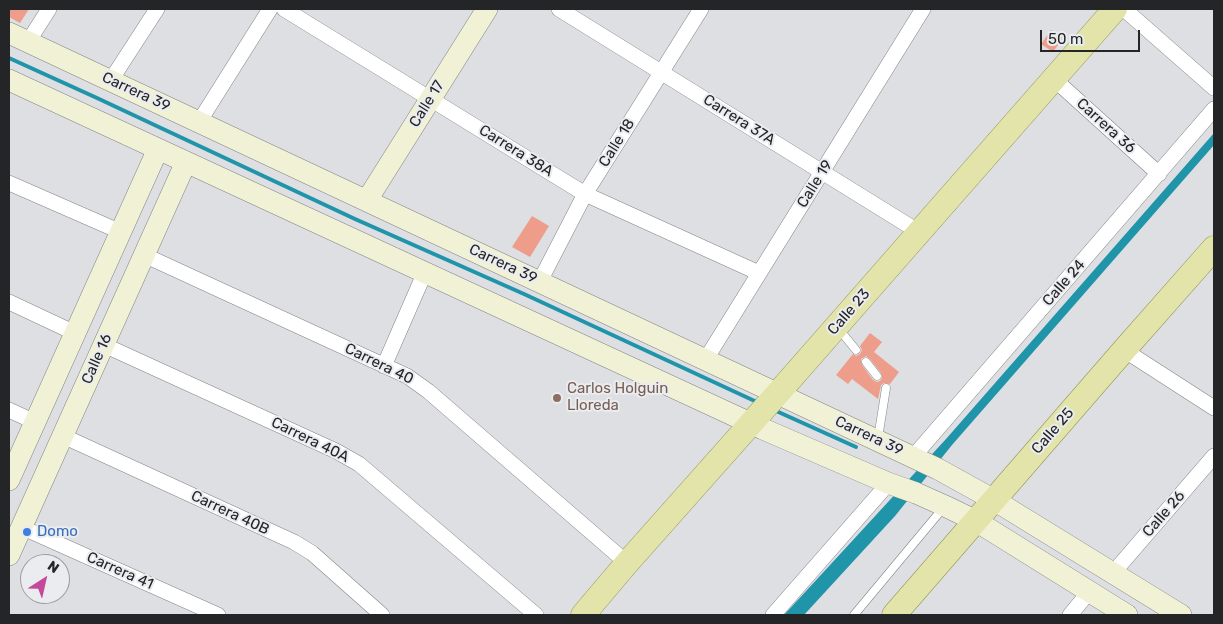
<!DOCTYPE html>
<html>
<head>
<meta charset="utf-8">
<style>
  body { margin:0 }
  #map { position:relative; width:1223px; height:624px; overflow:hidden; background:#dddfe2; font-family:Rubik,sans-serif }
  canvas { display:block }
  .frame { position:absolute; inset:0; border:10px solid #242526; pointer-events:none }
  .north { position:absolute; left:20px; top:554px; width:50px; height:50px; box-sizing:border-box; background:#eaecef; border:1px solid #9b9c9f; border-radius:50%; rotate:35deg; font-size:14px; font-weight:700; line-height:20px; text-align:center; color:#242526 }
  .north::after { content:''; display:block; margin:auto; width:18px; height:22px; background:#c4499a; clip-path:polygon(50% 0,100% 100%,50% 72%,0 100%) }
  .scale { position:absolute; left:1040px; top:30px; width:100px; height:22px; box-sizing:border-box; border:2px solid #242526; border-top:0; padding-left:6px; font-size:15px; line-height:18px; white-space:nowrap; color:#242526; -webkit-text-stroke:4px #eaecef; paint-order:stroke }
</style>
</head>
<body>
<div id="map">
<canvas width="1223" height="624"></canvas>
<div class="frame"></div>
<div class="north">N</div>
<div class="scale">50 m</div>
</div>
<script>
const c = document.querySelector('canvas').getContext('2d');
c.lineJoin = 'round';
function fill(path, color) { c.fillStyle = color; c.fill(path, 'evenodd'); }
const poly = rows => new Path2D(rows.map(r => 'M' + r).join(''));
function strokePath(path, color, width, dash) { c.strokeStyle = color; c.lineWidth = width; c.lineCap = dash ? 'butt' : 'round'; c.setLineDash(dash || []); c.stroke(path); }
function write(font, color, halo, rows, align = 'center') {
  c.font = font + ' Rubik,sans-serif'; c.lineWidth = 4; c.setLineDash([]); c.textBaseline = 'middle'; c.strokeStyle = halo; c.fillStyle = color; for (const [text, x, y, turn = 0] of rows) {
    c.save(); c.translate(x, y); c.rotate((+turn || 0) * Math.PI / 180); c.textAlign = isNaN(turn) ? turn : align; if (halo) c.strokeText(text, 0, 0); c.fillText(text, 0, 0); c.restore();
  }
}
const water = poly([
  [1214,133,1214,145,952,445,895,516,804,615,784,615,946,439]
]);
const stream = poly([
  [9,58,97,98,355,219,524,294,759,403],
  [774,410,856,447]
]);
const building = poly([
  [9,9,29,9,20,23,9,17],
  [1051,30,1063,38,1053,52,1041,44],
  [532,216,549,226,530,257,512,247],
  [870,333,882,342,874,352,899,372,890,384,884,383,881,385,878,399,852,379,848,384,836,375,853,354,856,356,860,354,862,350,860,346],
  [866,356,870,359,881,373,882,378,880,381,877,382,873,380,862,365,861,359]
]);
const lane = poly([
  [838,328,856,350],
  [866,362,877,376],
  [878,438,886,388],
  [854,615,944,507]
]);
const street = poly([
  [284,9,585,194,759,273],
  [559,9,919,232],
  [1124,9,1214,88],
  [28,42,49,9],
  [1054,79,1159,174],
  [111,80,157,9],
  [199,122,270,9],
  [9,183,121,232],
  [144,255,407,376,428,391,627,563],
  [540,281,585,194,701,9],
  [9,302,75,333],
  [104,345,336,451,359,464,536,615],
  [1124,350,1214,408],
  [706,359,923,9],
  [384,366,425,272],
  [9,410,35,422],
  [63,436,294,542,312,553,382,615],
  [913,457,1214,109],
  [21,527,218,615],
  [1113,573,1214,456],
  [773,615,880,493,888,483],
  [1070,615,1089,592]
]);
const secondary = poly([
  [9,33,938,469,994,500,1181,615],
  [9,80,763,429,888,483,916,493,945,506,976,521,1127,615],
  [367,200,487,9],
  [9,480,158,149],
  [9,555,186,162]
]);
const primary = poly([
  [583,615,627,563,786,384,1115,9],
  [894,615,1124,350,1214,248]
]);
const markers = [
  [557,398,5,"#8d6e63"],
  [27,532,5,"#3f7fe0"]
];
const streetNames = [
  ["Carrera 39",136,92,25],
  ["Calle 17",427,104,-58],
  ["Carrera 37A",739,120,32],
  ["Carrera 36",1106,126,42],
  ["Calle 18",617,143,-58],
  ["Carrera 38A",516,151,32],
  ["Calle 19",815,184,-58],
  ["Carrera 39",503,264,25],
  ["Calle 24",1064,283,-49],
  ["Calle 23",849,312,-49],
  ["Calle 16",97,359,-66],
  ["Carrera 40",379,364,26],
  ["Calle 25",1053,431,-49],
  ["Carrera 39",869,436,25],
  ["Carrera 40A",310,440,26],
  ["Carrera 40B",230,513,25],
  ["Calle 26",1164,514,-49],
  ["Carrera 41",120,571,24]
];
const educationNames = [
  ["Carlos Holguin",567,389],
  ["Lloreda",567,406]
];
const shopNames = [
  ["Domo",37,532]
];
fill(water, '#2094a9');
strokePath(stream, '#2094a9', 4);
fill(building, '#ed9d89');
strokePath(lane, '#828487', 9);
strokePath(street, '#828487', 16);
strokePath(secondary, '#828487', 22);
strokePath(primary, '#949557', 25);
strokePath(lane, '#fff', 8);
strokePath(street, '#fff', 15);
strokePath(secondary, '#f1f2d5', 21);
strokePath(primary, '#e3e4aa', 24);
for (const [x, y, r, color] of markers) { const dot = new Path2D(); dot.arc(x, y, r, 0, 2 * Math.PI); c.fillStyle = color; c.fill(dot); strokePath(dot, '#eaecef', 2); }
write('15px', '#242526', '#eaecef', streetNames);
write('15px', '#785e54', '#eaecef', educationNames, 'left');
write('15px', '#366cbe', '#eaecef', shopNames, 'left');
</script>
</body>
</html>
